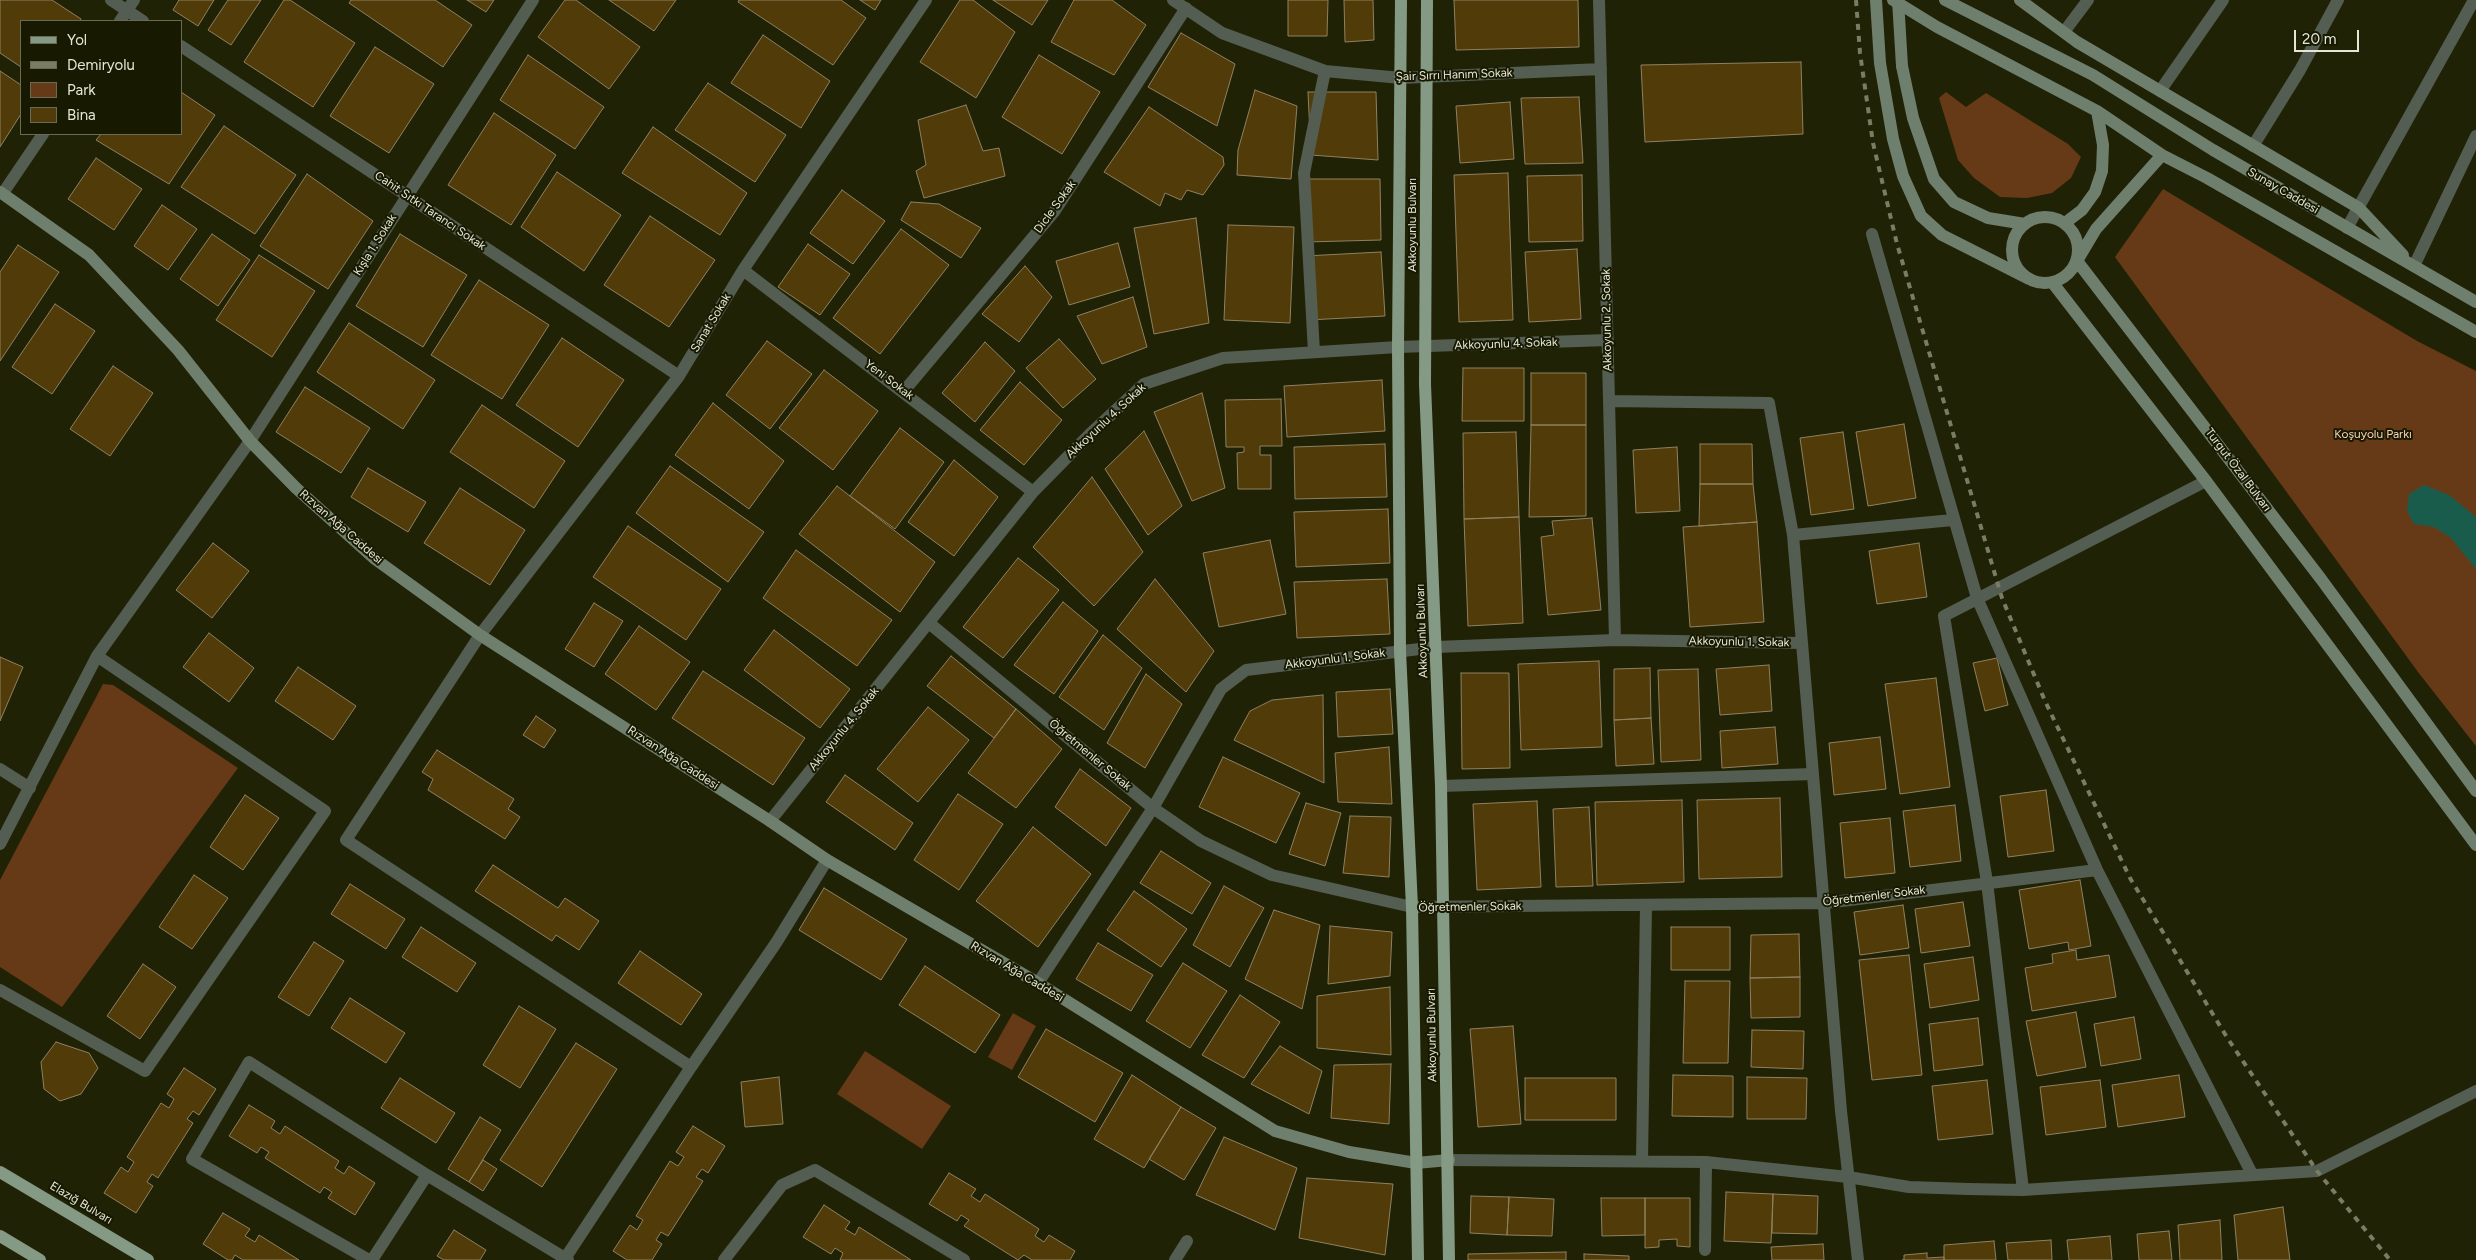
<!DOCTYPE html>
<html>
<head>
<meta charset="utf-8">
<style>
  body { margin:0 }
  #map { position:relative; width:2476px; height:1260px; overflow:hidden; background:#202205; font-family:Figtree,sans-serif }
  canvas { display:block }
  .legend { position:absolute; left:20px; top:20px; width:162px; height:115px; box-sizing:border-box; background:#171900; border:1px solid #696b55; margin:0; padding:6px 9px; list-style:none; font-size:15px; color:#e4e7d5 }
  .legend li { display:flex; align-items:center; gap:10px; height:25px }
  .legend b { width:25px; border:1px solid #696b55 }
  .scale { position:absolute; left:2294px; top:30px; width:65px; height:22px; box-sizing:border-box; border:2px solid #e4e7d5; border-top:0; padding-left:6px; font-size:15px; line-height:18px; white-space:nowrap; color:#e4e7d5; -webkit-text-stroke:4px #171900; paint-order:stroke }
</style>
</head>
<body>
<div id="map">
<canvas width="2476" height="1260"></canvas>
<ul class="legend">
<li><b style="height:6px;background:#859a84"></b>Yol</li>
<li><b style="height:6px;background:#7a7c64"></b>Demiryolu</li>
<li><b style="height:14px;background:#673a17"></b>Park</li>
<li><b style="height:14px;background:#513c09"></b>Bina</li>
</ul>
<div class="scale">20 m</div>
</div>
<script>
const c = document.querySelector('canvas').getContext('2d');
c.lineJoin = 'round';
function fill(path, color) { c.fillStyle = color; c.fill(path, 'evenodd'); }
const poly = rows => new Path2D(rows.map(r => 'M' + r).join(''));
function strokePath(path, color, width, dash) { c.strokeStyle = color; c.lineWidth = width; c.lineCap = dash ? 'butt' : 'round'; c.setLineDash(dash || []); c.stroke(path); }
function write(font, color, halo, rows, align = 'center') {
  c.font = font + ' Figtree,sans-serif'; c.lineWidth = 4; c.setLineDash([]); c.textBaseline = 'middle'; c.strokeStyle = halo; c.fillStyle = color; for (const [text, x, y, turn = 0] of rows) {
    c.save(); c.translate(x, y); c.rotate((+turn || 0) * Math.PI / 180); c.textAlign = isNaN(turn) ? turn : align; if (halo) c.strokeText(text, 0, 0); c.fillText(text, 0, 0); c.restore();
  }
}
const green = poly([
  [1946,92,1966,107,1986,93,2068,144,2081,157,2071,178,2052,193,2027,198,2000,197,1974,178,1958,160,1939,98],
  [2163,189,2417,341,2476,371,2476,746,2418,672,2115,257],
  [103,684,113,685,238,768,62,1007,0,967,0,880],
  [1013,1013,1036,1026,1012,1070,988,1057],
  [865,1051,951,1106,922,1149,837,1094]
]);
const water = poly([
  [2424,485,2449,495,2476,517,2476,569,2451,538,2434,527,2414,524,2407,511,2409,494]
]);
const building = poly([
  [0,0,52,0,81,19,80,21,21,21,21,67,0,53,0,0],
  [179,0,214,0,198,26,173,10,179,0],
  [228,0,261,0,231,45,208,30,228,0],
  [284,0,290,0,355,43,313,107,244,62,284,0],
  [351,0,435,0,472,25,443,67,349,3,351,0],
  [467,0,494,0,486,12,467,0],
  [565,0,576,0,640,47,609,89,538,37,565,0],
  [609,0,676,0,654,31,609,0],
  [739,0,841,0,866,18,833,65,738,2,739,0],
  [860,0,881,0,875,10,860,0],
  [960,0,973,0,1015,32,976,98,920,62,960,0],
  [993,0,1048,0,1032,25,993,0],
  [1074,0,1112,0,1146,25,1114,75,1051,42,1074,0],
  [1288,0,1328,0,1327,36,1288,36,1288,0],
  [1344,0,1373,0,1374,40,1345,42,1344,0],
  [1454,0,1578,0,1579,47,1456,50,1454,0],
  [1181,33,1235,64,1217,126,1148,87,1181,33],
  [763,35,830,81,801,128,731,83,763,35],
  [375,47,434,84,389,153,330,116,375,47],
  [528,55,604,107,575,149,500,100,528,55],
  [1039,55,1100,92,1062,154,1002,117,1039,55],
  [1801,62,1803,134,1645,142,1641,65,1801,62],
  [0,71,21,85,21,114,0,147,0,71],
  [708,83,786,135,755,182,675,130,708,83],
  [1255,90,1297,106,1291,179,1237,175,1238,150,1255,90],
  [181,92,215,115,169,184,96,140,101,134,181,134,181,92],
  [1308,92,1376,92,1378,160,1311,155,1308,92],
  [1579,97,1583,163,1525,164,1521,98,1579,97],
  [1510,102,1514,159,1460,163,1456,106,1510,102],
  [966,105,983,151,999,148,1005,176,924,198,916,171,926,165,918,120,966,105],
  [1149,107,1223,157,1224,165,1203,195,1187,190,1181,200,1165,193,1160,206,1104,172,1149,107],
  [494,113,556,155,511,225,448,185,494,113],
  [224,126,296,175,255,234,181,187,224,126],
  [653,127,747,193,720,235,622,173,653,127],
  [96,158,142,189,114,230,68,199,96,158],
  [557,172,621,215,584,271,521,227,557,172],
  [1508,173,1513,320,1459,322,1454,175,1508,173],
  [307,174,373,221,328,289,260,246,307,174],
  [1582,175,1583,241,1529,242,1527,176,1582,175],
  [1305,179,1380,179,1381,240,1306,242,1305,179],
  [842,190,885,221,853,264,810,233,842,190],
  [911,202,939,204,981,228,961,258,901,220,911,202],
  [162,205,197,229,168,270,134,246,162,205],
  [650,216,715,260,669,327,604,285,650,216],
  [1196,218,1209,323,1154,334,1134,228,1196,218],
  [1228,225,1294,227,1290,323,1224,320,1228,225],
  [901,229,949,265,880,354,833,318,901,229],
  [212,234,250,260,218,306,180,279,212,234],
  [400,234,467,275,423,347,356,306,400,234],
  [1118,243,1130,287,1069,305,1056,261,1118,243],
  [808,244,850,274,820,315,778,287,808,244],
  [18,245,59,272,0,361,0,272,18,245],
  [1577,249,1581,319,1529,322,1525,252,1577,249],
  [1381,252,1385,316,1308,320,1305,256,1381,252],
  [259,255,315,291,272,357,216,320,259,255],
  [1025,266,1052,297,1019,342,982,314,1025,266],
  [479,280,549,325,502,399,431,355,479,280],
  [1133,297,1147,347,1102,364,1077,316,1133,297],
  [55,304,95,331,52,394,12,367,55,304],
  [349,323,435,380,403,429,317,372,349,323],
  [562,338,624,380,578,447,516,405,562,338],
  [1059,339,1096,379,1063,408,1026,368,1059,339],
  [767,341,812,374,770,429,726,395,767,341],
  [985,342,1015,371,975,422,942,393,985,342],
  [113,366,153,393,110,456,70,429,113,366],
  [1463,368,1524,368,1524,421,1462,421,1463,368],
  [824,370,878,411,833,470,779,428,824,370],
  [1531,373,1586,373,1586,425,1531,425,1531,373],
  [1382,380,1385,431,1287,437,1284,386,1382,380],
  [1020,382,1062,420,1024,465,980,430,1020,382],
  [305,387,370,428,341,473,276,432,305,387],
  [1202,393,1225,488,1192,501,1154,412,1202,393],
  [1281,399,1282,446,1260,446,1260,455,1271,455,1271,489,1238,489,1237,453,1244,452,1244,447,1226,447,1225,400,1281,399],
  [713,403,784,461,749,509,675,455,713,403],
  [482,405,565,461,534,508,450,452,482,405],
  [1904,424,1916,498,1868,506,1856,432,1904,424],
  [1531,425,1586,425,1586,516,1529,517,1531,425],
  [900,428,944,462,895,529,850,496,900,428],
  [1144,431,1182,506,1148,535,1105,469,1144,431],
  [1516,432,1519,517,1464,519,1463,433,1516,432],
  [1843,432,1854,509,1811,515,1800,438,1843,432],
  [1385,444,1387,497,1295,499,1294,447,1385,444],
  [1700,444,1752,444,1753,484,1700,484,1700,444],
  [1677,447,1680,511,1636,513,1633,450,1677,447],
  [954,460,998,497,954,556,908,522,954,460],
  [670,466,764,532,728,582,636,513,670,466],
  [368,468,426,502,408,532,351,497,368,468],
  [1092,477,1143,552,1094,606,1033,547,1092,477],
  [1700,484,1753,484,1757,522,1699,526,1700,484],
  [837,486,935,562,900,612,799,534,837,486],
  [460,488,525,530,490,585,424,543,460,488],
  [1388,509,1390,563,1296,567,1294,512,1388,509],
  [1519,517,1523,623,1468,626,1464,519,1519,517],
  [1592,518,1601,610,1548,615,1541,537,1554,535,1552,521,1592,518],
  [1757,522,1764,622,1690,627,1683,527,1757,522],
  [628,526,721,589,686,640,593,577,628,526],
  [1270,540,1286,614,1219,627,1203,553,1270,540],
  [213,543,249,571,212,618,176,590,213,543],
  [1919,543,1927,597,1877,604,1869,551,1919,543],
  [796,550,892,620,857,666,763,598,796,550],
  [1018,558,1059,590,1003,658,963,627,1018,558],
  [1155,579,1214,651,1186,692,1117,629,1155,579],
  [1387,579,1390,634,1297,638,1294,582,1387,579],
  [1063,602,1098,631,1054,694,1014,665,1063,602],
  [594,603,623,621,594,667,565,649,594,603],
  [639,626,690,662,656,710,605,674,639,626],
  [774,630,850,689,820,728,744,670,774,630],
  [209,633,254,668,229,702,183,667,209,633],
  [1103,635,1142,668,1104,730,1059,697,1103,635],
  [951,656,1016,709,994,738,927,686,951,656],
  [0,657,23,667,0,721,0,657],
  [1997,658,2008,705,1985,711,1973,663,1997,658],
  [1599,661,1602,747,1521,750,1518,664,1599,661],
  [1769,665,1772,711,1720,715,1716,669,1769,665],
  [298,667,356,706,333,740,275,701,298,667],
  [1650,668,1651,718,1614,720,1614,669,1650,668],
  [1698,669,1701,760,1661,762,1658,670,1698,669],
  [703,671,805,738,773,785,672,718,703,671],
  [1461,673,1509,673,1510,768,1462,769,1461,673],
  [1146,674,1182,704,1145,768,1107,743,1146,674],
  [1936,678,1950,787,1900,794,1885,684,1936,678],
  [1390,689,1393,734,1338,737,1336,692,1390,689],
  [1323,695,1324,783,1234,740,1250,711,1272,700,1323,695],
  [928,707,969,740,918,802,877,769,928,707],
  [1016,709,1062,749,1016,808,968,773,1016,709],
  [536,716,556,730,544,748,523,735,536,716],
  [1651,718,1654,764,1616,766,1614,720,1651,718],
  [1775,727,1778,764,1722,768,1720,731,1775,727],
  [1880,737,1886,789,1834,795,1829,743,1880,737],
  [1389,747,1392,804,1338,802,1335,753,1389,747],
  [437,750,514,799,508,809,520,817,505,839,428,790,433,779,422,772,437,750],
  [1223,757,1300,793,1276,843,1199,807,1223,757],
  [1080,769,1131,808,1106,846,1055,807,1080,769],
  [845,775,913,823,895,850,826,802,845,775],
  [2046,790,2054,851,2008,857,2000,796,2046,790],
  [958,794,1003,824,959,890,914,860,958,794],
  [245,795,279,818,243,870,210,847,245,795],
  [1780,798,1782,877,1699,879,1697,800,1780,798],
  [1682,800,1684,882,1597,885,1595,802,1682,800],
  [1537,801,1541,887,1477,890,1473,804,1537,801],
  [1306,803,1341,813,1325,866,1289,854,1306,803],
  [1955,805,1961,861,1910,867,1903,811,1955,805],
  [1589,807,1593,886,1556,887,1553,809,1589,807],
  [1350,816,1391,817,1389,877,1343,873,1350,816],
  [1890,818,1895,873,1845,878,1840,823,1890,818],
  [1033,827,1091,874,1038,947,976,901,1033,827],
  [1161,851,1211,883,1192,914,1140,883,1161,851],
  [493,865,558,908,565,898,599,921,579,950,556,935,552,941,475,891,493,865],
  [194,875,228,898,192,949,159,927,194,875],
  [2080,880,2091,946,2069,950,2068,942,2029,949,2019,890,2080,880],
  [350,884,405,919,386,949,331,914,350,884],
  [1224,886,1264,908,1230,967,1193,945,1224,886],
  [824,888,907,939,881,980,799,930,824,888],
  [1134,891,1187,929,1161,967,1107,930,1134,891],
  [1963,902,1970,946,1921,953,1915,909,1963,902],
  [1903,905,1909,948,1860,955,1854,912,1903,905],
  [1274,910,1320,925,1302,1009,1245,979,1274,910],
  [1330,926,1392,932,1390,976,1328,984,1330,926],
  [421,927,476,963,457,992,402,957,421,927],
  [1671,927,1730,927,1730,970,1671,970,1671,927],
  [1799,934,1800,977,1750,978,1751,935,1799,934],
  [314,942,344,961,309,1016,278,997,314,942],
  [1098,943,1153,975,1131,1011,1076,979,1098,943],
  [2076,950,2077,960,2109,955,2116,997,2032,1011,2025,968,2053,963,2052,954,2076,950],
  [640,951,702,994,681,1025,618,983,640,951],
  [1909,955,1922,1075,1872,1080,1859,960,1909,955],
  [1973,957,1979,1000,1930,1008,1924,964,1973,957],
  [1183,963,1227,991,1190,1048,1146,1021,1183,963],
  [143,964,176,987,140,1039,107,1016,143,964],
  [925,966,1000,1015,975,1053,899,1005,925,966],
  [1800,977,1800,1017,1751,1018,1750,978,1800,977],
  [1685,981,1730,981,1728,1063,1683,1063,1685,981],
  [1390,987,1391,1055,1317,1048,1317,996,1390,987],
  [1240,995,1280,1022,1244,1078,1202,1055,1240,995],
  [350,998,405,1033,386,1063,331,1028,350,998],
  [519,1006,556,1029,520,1088,483,1065,519,1006],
  [2076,1012,2086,1067,2037,1076,2026,1021,2076,1012],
  [2134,1017,2141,1059,2101,1066,2094,1024,2134,1017],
  [1978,1018,1983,1065,1934,1071,1929,1024,1978,1018],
  [1513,1026,1521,1124,1478,1127,1470,1029,1513,1026],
  [1046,1029,1123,1073,1095,1122,1018,1077,1046,1029],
  [1752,1030,1804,1031,1803,1069,1751,1067,1752,1030],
  [56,1042,89,1053,98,1068,81,1094,60,1101,44,1089,41,1062,56,1042],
  [576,1043,617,1069,542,1187,500,1160,576,1043],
  [1280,1046,1322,1071,1309,1114,1251,1084,1280,1046],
  [1391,1064,1389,1124,1331,1118,1334,1065,1391,1064],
  [184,1068,216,1089,199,1115,193,1111,187,1119,193,1123,158,1178,152,1174,147,1182,153,1186,136,1213,104,1193,121,1167,128,1172,134,1162,127,1157,161,1103,169,1108,174,1099,167,1094,184,1068],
  [1132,1075,1181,1107,1144,1168,1094,1139,1132,1075],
  [1673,1075,1733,1076,1733,1117,1672,1116,1673,1075],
  [2179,1075,2185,1117,2118,1127,2112,1085,2179,1075],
  [779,1077,783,1124,745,1127,741,1082,779,1077],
  [1747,1077,1807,1078,1806,1119,1747,1119,1747,1077],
  [400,1078,455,1113,436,1143,381,1108,400,1078],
  [1525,1078,1616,1078,1616,1120,1525,1120,1525,1078],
  [1987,1080,1993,1134,1938,1140,1932,1086,1987,1080],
  [2100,1080,2106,1127,2046,1135,2040,1087,2100,1080],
  [249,1105,275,1121,271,1128,280,1134,285,1126,339,1161,335,1168,344,1174,349,1166,375,1183,355,1215,328,1198,332,1192,324,1187,320,1193,265,1158,269,1152,261,1147,257,1153,229,1136,249,1105],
  [1181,1107,1216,1128,1184,1180,1149,1159,1181,1107],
  [480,1117,501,1130,469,1182,448,1169,480,1117],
  [693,1126,725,1146,708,1173,702,1169,696,1177,703,1181,668,1236,661,1232,656,1240,662,1244,652,1260,627,1260,613,1251,630,1225,637,1230,643,1220,636,1216,670,1161,678,1166,684,1157,676,1152,693,1126],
  [1224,1137,1297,1168,1275,1230,1196,1195,1224,1137],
  [483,1160,497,1169,483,1191,469,1182,483,1160],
  [949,1173,976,1189,971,1196,980,1202,985,1194,1039,1229,1035,1236,1044,1242,1049,1235,1075,1251,1070,1260,1032,1260,1024,1255,1018,1260,964,1226,969,1220,961,1215,957,1221,929,1204,949,1173],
  [1307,1178,1393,1184,1385,1255,1299,1238,1307,1178],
  [1726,1192,1773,1194,1771,1243,1724,1241,1726,1192],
  [1773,1194,1818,1196,1817,1234,1772,1233,1773,1194],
  [1471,1196,1509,1197,1507,1235,1470,1233,1471,1196],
  [1509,1197,1554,1199,1552,1236,1507,1235,1509,1197],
  [1601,1198,1645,1198,1645,1235,1602,1236,1601,1198],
  [1645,1198,1690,1198,1690,1247,1677,1246,1677,1239,1659,1240,1659,1247,1645,1248,1645,1198],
  [824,1205,850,1222,845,1229,855,1235,859,1227,911,1260,840,1260,843,1253,835,1248,831,1254,803,1237,824,1205],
  [2283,1207,2290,1260,2238,1260,2234,1215,2283,1207],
  [223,1213,250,1229,245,1236,255,1242,259,1235,299,1260,243,1260,235,1255,232,1260,228,1260,203,1244,223,1213],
  [2220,1220,2222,1260,2180,1260,2178,1225,2220,1220],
  [454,1230,486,1250,480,1260,444,1260,437,1256,454,1230],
  [2169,1231,2172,1260,2139,1260,2137,1234,2169,1231],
  [2110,1236,2112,1260,2069,1260,2067,1240,2110,1236],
  [2051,1240,2052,1260,2008,1260,2006,1243,2051,1240],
  [1994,1241,1996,1260,1944,1260,1944,1245,1994,1241],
  [1823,1244,1824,1260,1772,1260,1771,1247,1823,1244],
  [1566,1252,1566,1260,1468,1260,1468,1254,1566,1252],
  [1927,1253,1927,1258,1944,1257,1944,1260,1902,1260,1904,1260,1904,1255,1927,1253],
  [1584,1254,1629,1256,1629,1260,1584,1260,1584,1254]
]);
const street = poly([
  [111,0,143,21],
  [1173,0,1222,33,1325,71,1401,78,1601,69],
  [1599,0,1615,640],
  [120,21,134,0],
  [2064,32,2088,0],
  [181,46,679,376],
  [2160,91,2223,0],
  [2253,146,2300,70,2338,0],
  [3,193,43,134],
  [2347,228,2474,0],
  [1872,234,1977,598,2097,870,2252,1174],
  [2414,266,2476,136],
  [743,270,1033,492],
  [1314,352,1304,173,1325,71],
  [904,391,1054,212,1186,8],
  [1609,401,1769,403,1793,535,1841,1111,1858,1260],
  [1793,535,1953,520],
  [929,623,1153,808,1201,841,1272,875,1412,907,1825,903,2097,870],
  [0,769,30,788],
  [1441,786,1813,774],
  [770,821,1033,492,1090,434,1144,384,1223,358,1398,347,1608,340],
  [0,844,97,656,250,441,533,0],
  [1038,983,1153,808,1221,689,1246,670,1436,647,1615,640,1801,643],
  [0,990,145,1071,325,811,97,656],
  [691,1067,776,943,827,860],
  [1449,1160,1706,1162,1848,1177,1909,1187,1968,1189,2023,1190,2317,1171,2476,1091],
  [1642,1161,1646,905],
  [2023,1190,1987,882,1944,616,2206,481],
  [1705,1250,1706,1162],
  [369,1260,192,1159,249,1062,427,1175,568,1260],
  [372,1260,427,1175],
  [564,1260,691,1067,346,840,480,635,679,376,743,270,926,0],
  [724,1260,782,1185,815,1170,964,1260],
  [1175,1260,1187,1241]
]);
const secondary = poly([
  [1876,0,1880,63,1893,139,1903,176,1921,216,1942,235,2029,279],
  [1893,0,1937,27,2097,111,2162,155,2207,178,2476,332],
  [1945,0,2093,75,2213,150,2476,302],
  [2020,0,2077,42,2359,208,2403,255],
  [1902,66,1913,118,1934,179,1954,202,1988,218,2025,224],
  [2162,155,2096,229,2077,261,2321,579,2476,791],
  [0,192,89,255,178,350,250,441,296,488,375,559,480,635,770,821,827,860,1038,983,1275,1131,1349,1152,1416,1163,1449,1160],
  '2012 250a33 33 0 1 1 66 0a33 33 0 1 1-66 0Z',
  [2065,223,2082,210,2095,192,2102,171,2103,145,2097,111],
  [2052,282,2206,481,2476,845]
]);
const primary = poly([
  [1401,0,1398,347,1400,651,1412,907,1418,1260],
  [1427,0,1425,384,1441,786,1449,1260],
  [0,1172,148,1260],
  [0,1236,40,1260]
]);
const rail = poly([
  [1856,0,1860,53,1873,143,1897,244,2002,598,2045,701,2130,878,2228,1039,2317,1171,2390,1260]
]);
const secondaryBridge = poly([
  [1898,0,1902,66]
]);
const streetNames = [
  ["Şair Sırrı Hanım Sokak",1454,75,-2],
  ["Sunay Caddesi",2283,191,30],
  ["Dicle Sokak",1055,207,-54],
  ["Cahit Sıtkı Tarancı Sokak",430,211,34],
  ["Akkoyunlu Bulvarı",1412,225,-90],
  ["Kışla 1. Sokak",375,245,-58],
  ["Akkoyunlu 2. Sokak",1607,320,-91],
  ["Sanat Sokak",711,323,-59],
  ["Akkoyunlu 4. Sokak",1506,344,-2],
  ["Yeni Sokak",889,380,37],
  ["Akkoyunlu 4. Sokak",1106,421,-43],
  ["Turgut Özal Bulvarı",2238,470,53],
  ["Rızvan Ağa Caddesi",341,527,41],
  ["Akkoyunlu Bulvarı",1422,631,-92],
  ["Akkoyunlu 1. Sokak",1739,642,1],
  ["Akkoyunlu 1. Sokak",1335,659,-7],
  ["Akkoyunlu 4. Sokak",844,729,-51],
  ["Öğretmenler Sokak",1090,755,40],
  ["Rızvan Ağa Caddesi",673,758,33],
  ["Öğretmenler Sokak",1874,896,-7],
  ["Öğretmenler Sokak",1470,907,-1],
  ["Rızvan Ağa Caddesi",1017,972,31],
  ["Akkoyunlu Bulvarı",1432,1035,-91],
  ["Elazığ Bulvarı",81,1203,31]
];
const parkNames = [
  ["Koşuyolu Parkı",2373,434]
];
fill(green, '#673a17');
fill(water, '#1a5c4c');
fill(building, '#513c09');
strokePath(building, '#8f8061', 1);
strokePath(street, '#535d52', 12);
strokePath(secondary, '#6f7f6e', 12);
strokePath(primary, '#859a84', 12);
strokePath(rail, '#7a7c64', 4, [6, 6]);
strokePath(secondaryBridge, '#6f7f6e', 12);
write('12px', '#e4e7d5', '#171900', streetNames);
write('12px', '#fbd1b7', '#171900', parkNames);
</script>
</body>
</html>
